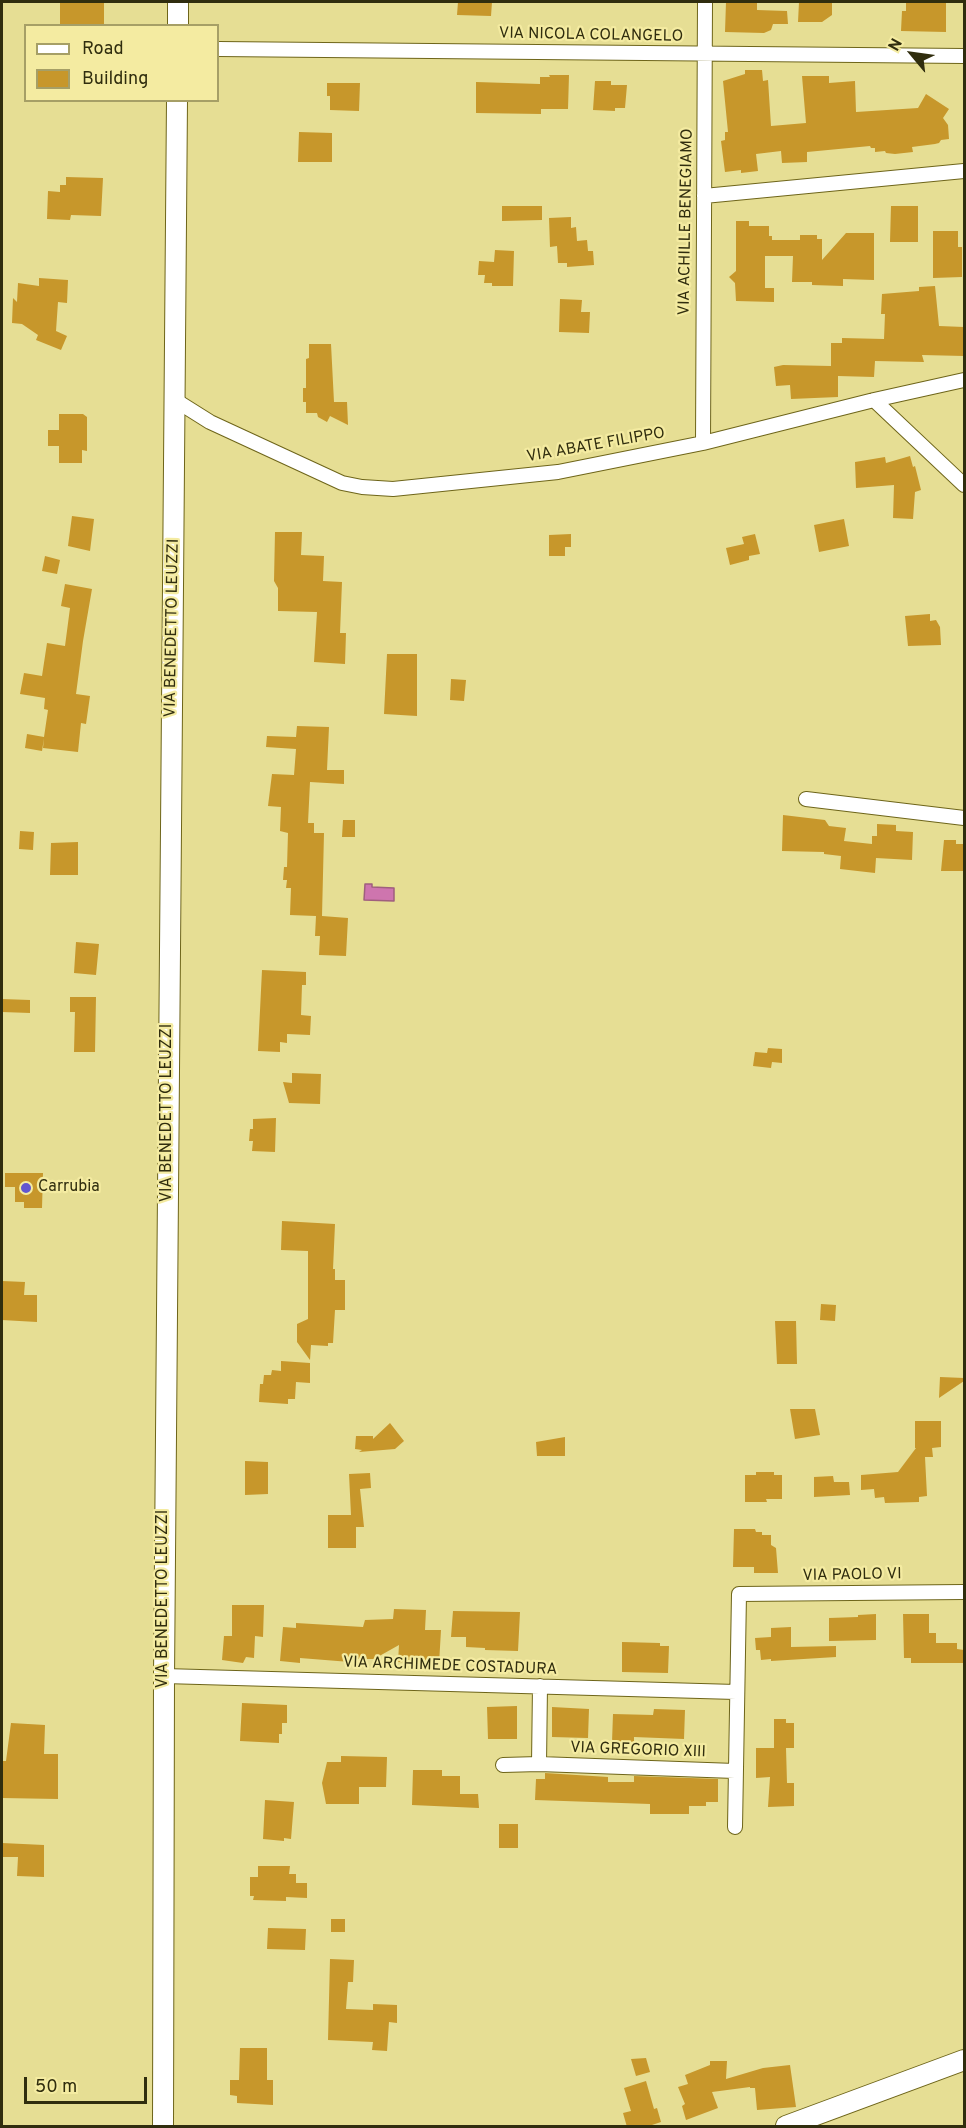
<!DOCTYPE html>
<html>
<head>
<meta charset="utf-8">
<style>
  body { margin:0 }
  #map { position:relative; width:966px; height:2128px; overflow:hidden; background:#e6de94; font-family:Overpass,sans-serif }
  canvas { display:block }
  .frame { position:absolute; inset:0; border:3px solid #302d0e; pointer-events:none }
  .legend { position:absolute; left:24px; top:24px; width:195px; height:78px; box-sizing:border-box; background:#f4eba1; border:2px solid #a69f66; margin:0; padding:8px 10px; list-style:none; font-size:18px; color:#302d0e }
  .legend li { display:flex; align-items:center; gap:12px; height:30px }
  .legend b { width:30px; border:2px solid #a69f66 }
  .north { position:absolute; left:882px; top:24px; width:60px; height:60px; -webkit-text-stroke:4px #f4eba1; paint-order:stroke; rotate:299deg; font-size:16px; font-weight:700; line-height:24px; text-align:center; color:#302d0e }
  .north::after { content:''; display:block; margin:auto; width:21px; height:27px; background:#302d0e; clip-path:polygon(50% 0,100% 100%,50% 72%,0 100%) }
  .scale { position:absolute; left:24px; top:2077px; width:123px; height:27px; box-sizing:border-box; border:3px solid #302d0e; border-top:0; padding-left:8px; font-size:18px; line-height:21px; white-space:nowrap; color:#302d0e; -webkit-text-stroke:4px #f4eba1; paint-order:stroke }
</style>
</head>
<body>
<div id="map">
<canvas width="966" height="2128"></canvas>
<div class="frame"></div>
<ul class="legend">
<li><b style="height:8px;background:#fff"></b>Road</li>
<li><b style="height:16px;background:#c7972b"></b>Building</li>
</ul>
<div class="north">N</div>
<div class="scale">50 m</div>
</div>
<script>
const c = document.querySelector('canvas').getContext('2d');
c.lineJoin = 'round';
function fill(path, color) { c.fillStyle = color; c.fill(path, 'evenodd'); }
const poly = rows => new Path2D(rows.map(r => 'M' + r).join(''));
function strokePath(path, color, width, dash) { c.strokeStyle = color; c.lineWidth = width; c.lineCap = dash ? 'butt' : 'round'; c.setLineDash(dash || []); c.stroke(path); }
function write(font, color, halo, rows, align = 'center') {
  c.font = font + ' Overpass,sans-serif'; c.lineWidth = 4.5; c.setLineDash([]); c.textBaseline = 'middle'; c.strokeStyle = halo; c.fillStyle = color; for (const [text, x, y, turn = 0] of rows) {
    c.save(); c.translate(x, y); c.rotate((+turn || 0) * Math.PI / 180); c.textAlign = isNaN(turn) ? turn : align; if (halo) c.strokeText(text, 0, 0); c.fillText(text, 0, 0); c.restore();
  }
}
const water = poly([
  [365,884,372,884,372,887,394,888,394,901,364,900,365,884]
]);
const building = poly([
  [60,2,104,2,104,24,60,26],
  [458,2,492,2,491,16,457,15],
  [726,2,757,2,757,10,787,11,788,24,773,24,771,30,764,33,725,32],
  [799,2,832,2,832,15,822,22,798,22],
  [906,2,946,2,946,32,901,31,902,11,906,11],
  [745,70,762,70,763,81,768,80,771,126,806,123,802,76,829,76,829,83,855,81,856,112,918,108,926,94,949,109,943,118,948,125,949,139,941,140,939,143,935,144,912,147,913,152,895,154,886,153,885,151,875,152,875,148,871,148,870,146,807,152,807,162,782,163,781,151,756,154,758,171,741,173,741,170,725,172,721,141,725,140,725,132,728,132,723,81,745,74],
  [549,75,569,75,568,109,541,109,541,114,476,113,476,82,540,84,540,77,550,77],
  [595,81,611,81,611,85,627,85,625,108,615,108,615,111,593,110],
  [327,83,360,83,359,111,330,110,330,96,327,96],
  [299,132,332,133,332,162,298,162],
  [66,177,103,178,101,216,71,215,70,220,47,219,48,191,60,192,60,185,66,185],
  [502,206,542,206,542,220,502,221],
  [891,206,918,206,918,242,890,242],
  [571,217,571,228,576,227,577,241,587,240,588,251,593,251,594,265,567,267,567,263,558,263,557,246,550,247,549,218],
  [736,221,749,221,749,226,769,226,769,236,772,236,772,240,800,240,800,235,817,235,817,239,822,239,822,260,846,233,874,233,874,280,843,279,843,286,812,285,812,282,792,282,793,256,765,256,765,288,774,288,774,302,736,301,735,283,729,277,736,271],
  [933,231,958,231,958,247,962,247,962,277,933,278],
  [495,250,514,251,513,286,492,286,492,283,484,283,485,275,478,275,479,261,494,262],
  [39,278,68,280,67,303,58,302,56,331,67,336,61,350,36,340,38,335,22,324,12,323,13,298,17,302,18,283,39,286],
  [935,286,939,326,964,327,964,356,922,355,924,362,875,361,874,377,838,376,838,397,791,399,790,385,776,386,774,367,783,365,831,366,831,343,842,343,842,338,884,339,885,314,881,314,882,294,919,291,919,287],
  [560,299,582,300,581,312,590,312,589,333,559,332],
  [309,344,331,344,334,402,347,402,348,425,330,416,327,422,318,417,317,413,306,413,306,402,303,402,303,388,306,388,306,359,309,358],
  [59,414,83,414,87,417,87,451,82,450,82,463,59,463,59,446,48,446,48,430,59,430],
  [910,456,913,467,915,466,921,490,915,492,913,519,893,518,894,485,856,488,855,462,885,457,886,463],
  [72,516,94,519,90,551,68,546],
  [844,519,849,546,819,552,814,525],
  [275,532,302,532,301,555,324,556,323,581,342,582,340,633,346,633,345,664,314,662,317,612,278,611,278,588,274,581],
  [571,534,571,547,565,547,565,556,549,556,549,535],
  [755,534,760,554,749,556,749,560,730,565,726,548,744,544,742,537],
  [45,556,60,560,57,574,42,571],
  [65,584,92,589,83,641,76,694,90,696,86,724,81,723,78,752,43,748,44,738,42,751,25,748,27,734,44,737,48,710,44,709,45,698,20,694,24,673,42,676,47,643,65,646,70,608,61,606],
  [930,614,930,621,936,620,940,627,941,645,908,646,905,616],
  [387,654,417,654,417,716,384,714],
  [451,679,466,680,464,701,450,700],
  [297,726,329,727,327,770,344,770,344,784,310,782,308,823,314,823,314,833,324,833,322,916,348,918,346,956,319,955,320,936,315,936,316,916,290,915,291,888,286,888,287,880,283,880,284,867,287,867,288,833,280,831,281,807,268,806,272,774,294,775,296,749,266,747,267,736,296,737],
  [783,815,825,820,829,826,846,828,844,841,872,844,872,836,877,836,877,824,896,825,896,831,913,832,912,860,876,858,875,873,840,869,841,856,824,854,824,852,782,851],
  [343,820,355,820,355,837,342,837],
  [20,831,34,832,33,850,19,849],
  [944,840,956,840,956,844,964,844,964,871,941,871],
  [78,842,78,875,50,875,51,843],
  [76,942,99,944,96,975,74,973],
  [262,970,306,972,306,985,302,985,301,1015,311,1016,310,1035,287,1034,287,1043,280,1042,280,1052,258,1051],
  [70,997,96,997,95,1052,74,1052,75,1012,70,1012],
  [2,999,30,1000,30,1013,2,1012],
  [768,1048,782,1049,782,1063,772,1062,771,1068,753,1066,755,1052,767,1053],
  [292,1073,321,1074,320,1104,289,1103,283,1082,292,1083],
  [276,1118,275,1152,252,1151,253,1141,249,1141,250,1129,253,1129,253,1119],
  [5,1173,43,1173,42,1208,24,1208,24,1202,15,1202,15,1187,5,1187],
  [282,1221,335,1224,333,1269,335,1269,335,1280,345,1280,345,1310,335,1310,333,1343,328,1343,328,1346,311,1345,310,1360,297,1342,297,1324,308,1319,308,1251,281,1250],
  [2,1281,25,1282,24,1295,37,1295,37,1322,2,1320],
  [821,1304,836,1305,835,1321,820,1320],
  [775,1321,796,1321,797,1364,777,1364],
  [281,1361,310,1363,310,1383,296,1382,295,1399,288,1399,288,1404,259,1402,260,1384,263,1384,264,1375,271,1375,272,1370,281,1371],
  [940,1377,964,1378,964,1381,939,1398],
  [790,1409,815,1409,820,1435,795,1439],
  [915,1421,941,1421,941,1447,932,1448,933,1457,925,1457,927,1496,919,1497,919,1502,885,1503,884,1497,875,1498,874,1489,861,1490,861,1475,898,1472,916,1448,915,1448],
  [390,1423,404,1441,395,1449,359,1452,362,1450,355,1449,356,1436,373,1436,373,1439],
  [565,1437,565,1456,537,1456,536,1442],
  [245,1461,268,1462,268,1494,245,1495],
  [756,1472,774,1472,774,1475,782,1475,782,1499,766,1499,767,1502,745,1502,745,1475,756,1475],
  [370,1473,371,1488,360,1489,364,1527,356,1527,356,1548,328,1548,328,1515,351,1515,349,1474],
  [833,1476,834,1482,849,1482,850,1495,814,1497,814,1477],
  [734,1529,755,1529,756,1532,762,1532,762,1535,771,1535,771,1545,776,1548,778,1573,754,1573,754,1567,733,1567],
  [232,1605,264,1605,263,1637,255,1636,254,1658,246,1657,243,1663,222,1660,224,1636,232,1636],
  [394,1609,426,1610,425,1630,441,1630,439,1664,398,1662,399,1645,374,1659,351,1659,350,1662,300,1658,300,1663,280,1661,283,1627,296,1628,296,1623,363,1627,365,1620,393,1619],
  [453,1611,520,1612,518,1651,485,1650,485,1648,466,1647,466,1637,451,1637],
  [876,1614,876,1640,829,1641,829,1618,858,1617,858,1615],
  [903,1614,929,1614,929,1633,936,1633,936,1643,957,1643,957,1649,964,1650,964,1663,911,1663,911,1658,904,1658],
  [791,1627,791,1647,836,1646,836,1657,771,1661,771,1659,761,1660,760,1650,756,1650,755,1638,771,1637,771,1628],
  [622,1642,660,1643,660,1646,669,1646,668,1673,622,1672],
  [242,1703,287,1705,287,1723,282,1723,282,1734,279,1734,279,1743,240,1741],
  [517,1706,517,1739,488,1739,487,1707],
  [552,1707,589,1709,588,1738,552,1737],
  [654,1709,685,1710,684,1739,634,1737,634,1742,612,1742,613,1714,653,1715],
  [774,1719,786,1719,786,1723,794,1723,794,1748,786,1748,787,1783,794,1783,794,1806,768,1807,770,1777,756,1778,756,1748,774,1748],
  [11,1723,45,1725,44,1754,58,1754,58,1799,2,1798,2,1761,6,1761],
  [341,1756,387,1757,386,1787,359,1787,359,1804,326,1804,322,1783,327,1762,341,1762],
  [413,1770,442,1770,442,1776,460,1776,460,1794,478,1794,479,1808,412,1805],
  [545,1773,608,1777,608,1782,634,1782,634,1776,718,1779,718,1802,706,1802,706,1806,689,1806,689,1814,650,1814,650,1804,535,1800,536,1779,545,1779],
  [265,1800,294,1802,291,1839,284,1838,284,1841,263,1839],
  [499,1824,518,1824,518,1848,499,1848],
  [2,1843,44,1845,44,1877,17,1876,18,1857,2,1857],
  [258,1866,290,1866,289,1874,296,1874,296,1883,307,1883,307,1898,286,1897,286,1901,253,1900,254,1896,250,1896,250,1877,258,1877],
  [331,1919,345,1919,345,1932,331,1932],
  [268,1928,306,1929,305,1950,267,1949],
  [330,1959,354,1960,353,1982,348,1982,346,2009,373,2010,373,2004,397,2005,397,2023,389,2022,387,2051,372,2050,373,2042,328,2040],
  [240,2048,267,2048,267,2080,273,2080,273,2105,237,2103,237,2096,230,2095,230,2080,239,2080],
  [646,2058,650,2072,636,2076,631,2059],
  [710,2061,727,2061,726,2079,763,2068,790,2065,796,2107,757,2110,755,2088,750,2088,750,2087,712,2092,718,2108,686,2120,682,2106,685,2104,678,2087,688,2084,685,2075,710,2065],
  [646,2081,654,2109,657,2108,661,2122,646,2127,627,2127,623,2113,631,2111,624,2088]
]);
const street = poly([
  [218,49,964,56],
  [704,196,964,171],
  [175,400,210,422,342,483,362,487,393,489,558,472,703,443,874,400,964,380],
  [874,400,964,485],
  [703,443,705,2],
  [806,799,964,818],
  [164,1676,736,1692],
  [539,1764,540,1686],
  [503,1765,539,1764,735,1771],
  [735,1827,739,1594,964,1592]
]);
const secondary = poly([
  [178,26,178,2],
  [163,2126,164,1676,177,100],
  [786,2126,964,2060]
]);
const markers = [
  [26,1188,6,"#6256cf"]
];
const streetNames = [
  ["VIA NICOLA COLANGELO",591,36,1],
  ["VIA ACHILLE BENEGIAMO",687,222,-89],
  ["VIA ABATE FILIPPO",596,446,-10],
  ["VIA BENEDETTO LEUZZI",173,628,-89],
  ["VIA BENEDETTO LEUZZI",168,1113,-90],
  ["VIA PAOLO VI",852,1576,-1],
  ["VIA BENEDETTO LEUZZI",164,1599,-90],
  ["VIA ARCHIMEDE COSTADURA",450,1667,2],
  ["VIA GREGORIO XIII",638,1751,2]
];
const poiNames = [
  ["Carrubia",38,1188]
];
fill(water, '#ce75ae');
strokePath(water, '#9f5f7e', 1.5);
fill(building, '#c7972b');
strokePath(street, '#6e651a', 16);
strokePath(secondary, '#6e651a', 22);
strokePath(street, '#fff', 14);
strokePath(secondary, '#fff', 20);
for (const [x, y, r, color] of markers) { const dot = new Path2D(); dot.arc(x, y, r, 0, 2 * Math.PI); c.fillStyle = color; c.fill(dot); strokePath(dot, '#f4eba1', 2); }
write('16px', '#302d0e', '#f4eba1', streetNames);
write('16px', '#302d0e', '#f4eba1', poiNames, 'left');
</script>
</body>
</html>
